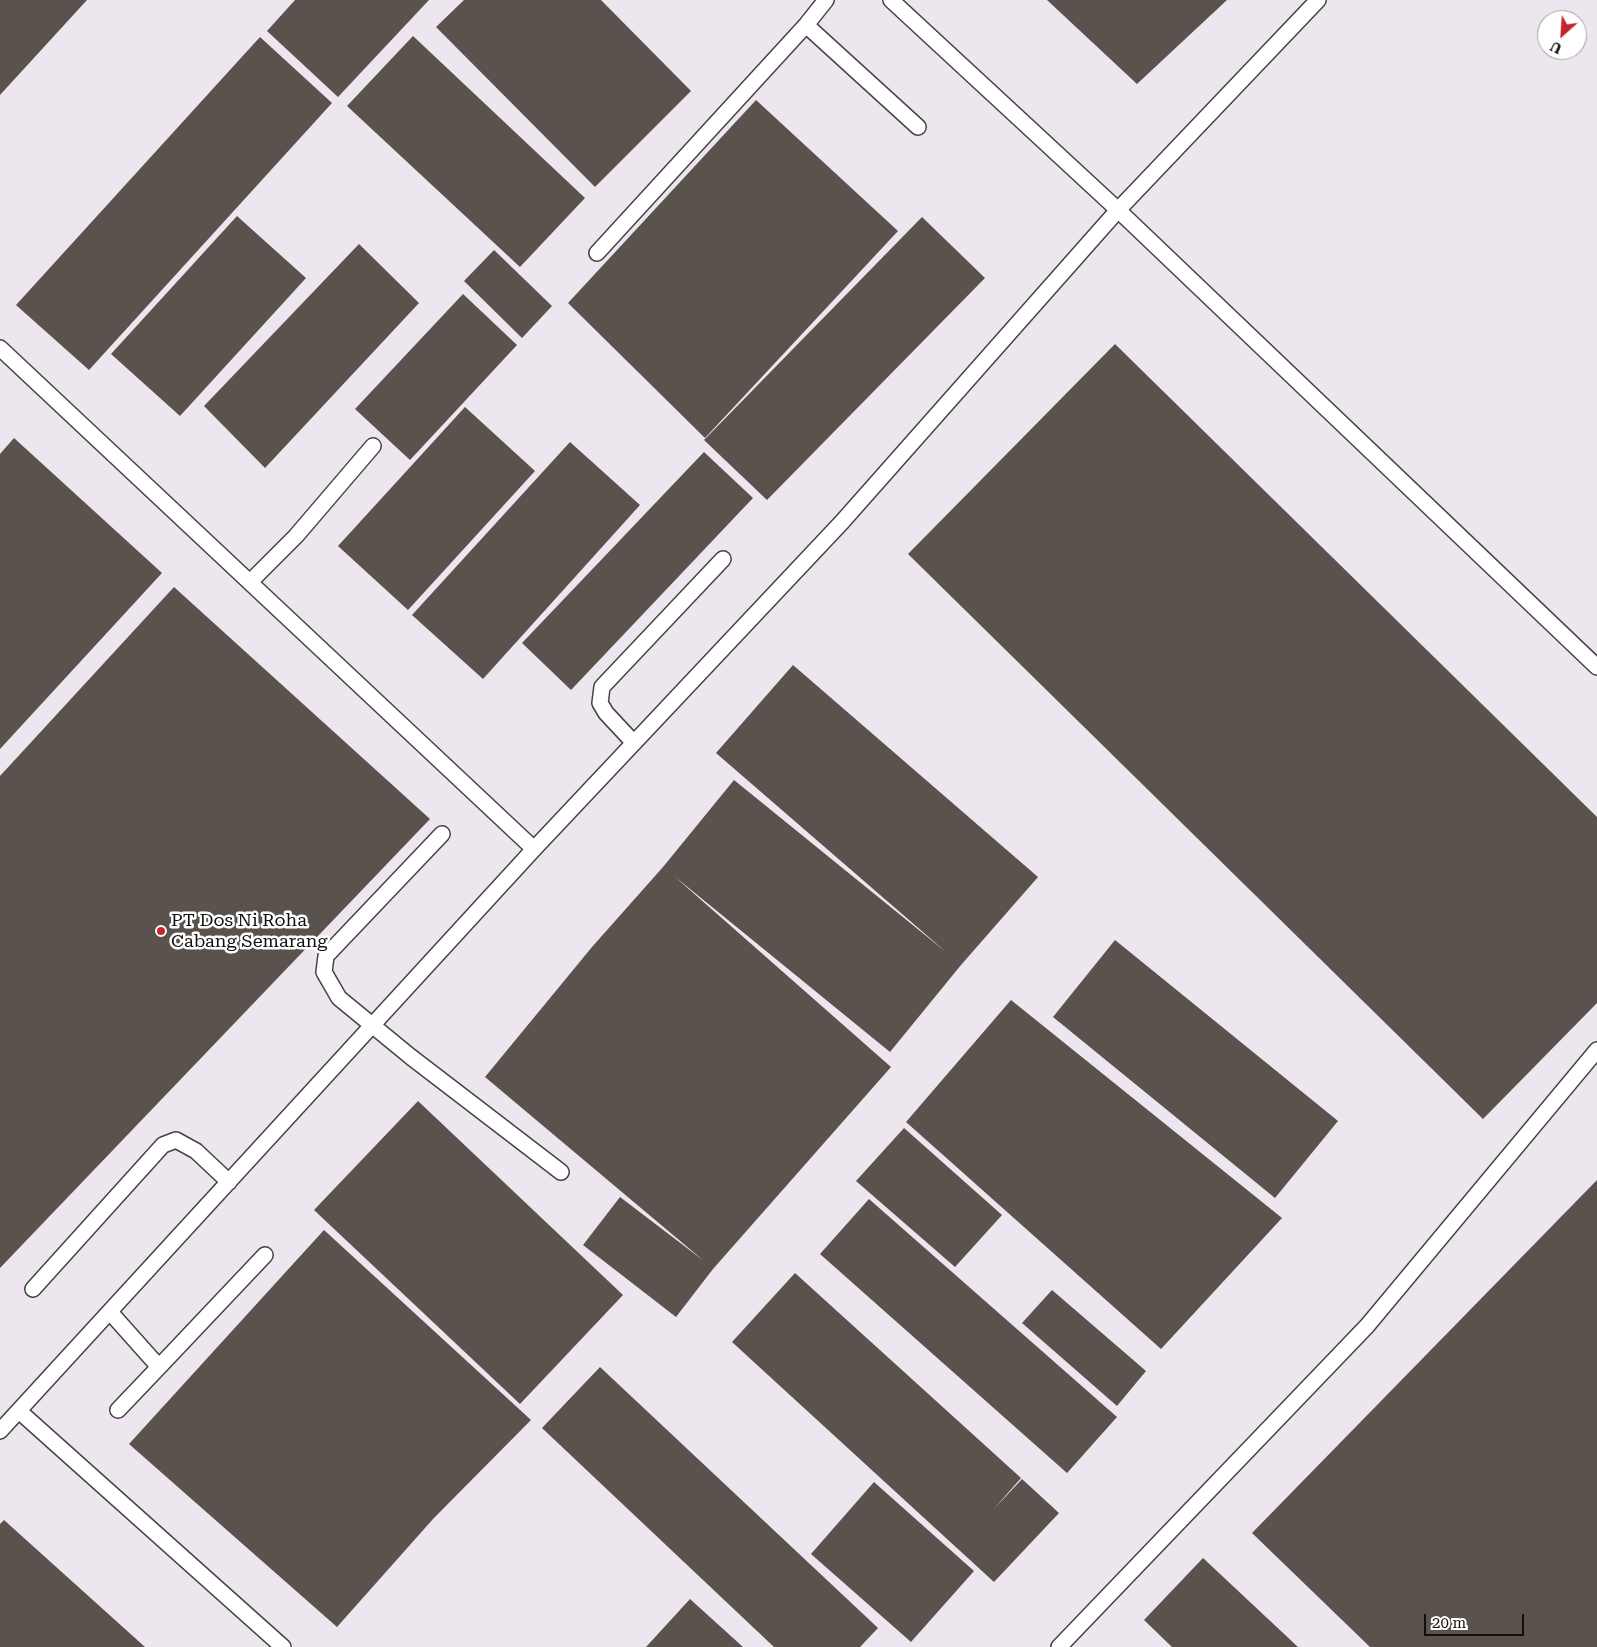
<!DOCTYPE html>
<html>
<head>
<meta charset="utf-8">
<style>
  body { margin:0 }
  #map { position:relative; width:1597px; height:1647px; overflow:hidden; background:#fffdf5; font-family:"Roboto Serif",serif }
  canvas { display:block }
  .north { position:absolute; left:1537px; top:10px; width:50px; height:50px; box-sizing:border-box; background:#fff; border:1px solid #a0a0a0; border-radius:50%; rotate:206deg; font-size:14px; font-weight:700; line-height:20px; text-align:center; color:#111 }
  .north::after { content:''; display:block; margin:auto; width:18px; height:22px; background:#c4262e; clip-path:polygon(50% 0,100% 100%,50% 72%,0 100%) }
  .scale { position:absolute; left:1424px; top:1614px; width:100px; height:22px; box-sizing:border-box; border:2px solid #111; border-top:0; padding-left:6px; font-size:15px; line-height:18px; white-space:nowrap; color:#111; -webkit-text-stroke:4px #fff; paint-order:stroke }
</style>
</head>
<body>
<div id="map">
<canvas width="1597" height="1647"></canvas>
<div class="north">U</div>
<div class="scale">20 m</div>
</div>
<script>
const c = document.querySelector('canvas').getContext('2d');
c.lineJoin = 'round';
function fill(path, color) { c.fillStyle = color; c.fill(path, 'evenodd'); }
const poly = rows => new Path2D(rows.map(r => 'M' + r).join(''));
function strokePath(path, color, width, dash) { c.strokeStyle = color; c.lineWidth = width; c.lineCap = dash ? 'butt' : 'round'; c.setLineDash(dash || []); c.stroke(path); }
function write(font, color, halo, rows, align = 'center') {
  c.font = font + ' "Roboto Serif",serif'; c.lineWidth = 5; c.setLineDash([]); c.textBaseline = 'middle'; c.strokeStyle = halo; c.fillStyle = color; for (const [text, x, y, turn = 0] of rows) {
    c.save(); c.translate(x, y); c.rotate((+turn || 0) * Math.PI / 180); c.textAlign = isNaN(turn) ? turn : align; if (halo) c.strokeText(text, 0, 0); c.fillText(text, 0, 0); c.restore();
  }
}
const industrial = poly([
  [0,0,1597,0,1597,1647,0,1647],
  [1547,20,1577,20,1577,50,1547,50]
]);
const building = poly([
  [0,0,87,0,0,95],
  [295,0,429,0,338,97,267,31],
  [464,0,601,0,691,91,595,187,436,27],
  [1047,0,1227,0,1137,84],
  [413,36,585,198,520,267,347,106],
  [260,37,332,103,89,370,16,305],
  [756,100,898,231,705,438,568,303],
  [237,216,306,278,180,416,111,354],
  [922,217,985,278,767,500,704,440],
  [359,244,419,303,265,468,204,406],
  [494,250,552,306,522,338,464,281],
  [463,294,517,345,410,460,355,409],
  [1115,344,1597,817,1597,1003,1483,1119,908,554],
  [465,407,535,471,408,610,338,546],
  [14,438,162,573,0,749,0,454],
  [570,442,640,505,483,679,412,615],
  [704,452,753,498,571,690,522,643],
  [174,587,430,819,0,1268,0,776],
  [793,665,1038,877,961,965,890,1052,674,876,891,1067,713,1269,676,1317,583,1245,620,1197,704,1261,485,1077,592,947,663,867,734,780,946,952,716,753],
  [1115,940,1338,1121,1275,1198,1053,1017],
  [1011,1000,1282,1218,1161,1349,906,1122],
  [418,1101,623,1295,520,1404,314,1210],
  [904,1128,1002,1215,955,1267,856,1181],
  [1597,1180,1597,1647,1370,1647,1252,1533],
  [869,1199,1117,1417,1067,1473,820,1254],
  [324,1230,531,1420,433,1519,337,1627,129,1444],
  [795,1273,1021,1478,993,1510,1022,1479,1059,1513,994,1582,732,1342],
  [1052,1290,1146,1371,1117,1406,1022,1323],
  [600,1367,878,1628,860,1647,774,1647,542,1428],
  [874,1482,974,1571,911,1642,811,1554],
  [4,1520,145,1647,0,1647,0,1524],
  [1203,1558,1298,1647,1172,1647,1144,1620],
  [690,1599,743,1647,646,1647]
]);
const service = poly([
  [891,0,1118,210,1597,667],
  [806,25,918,127],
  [597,253,806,25,826,0],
  [0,348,534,849],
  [250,582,296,536,373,446],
  [634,743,606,713,600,703,602,687,723,559],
  [442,834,326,956,324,972,339,998,411,1057,561,1172],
  [33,1289,163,1145,176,1140,196,1151,229,1182],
  [110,1312,159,1367,265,1255],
  [118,1410,159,1367],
  [19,1411,283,1647],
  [0,1431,534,849,842,522,1118,210,1318,0],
  [1059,1647,1367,1326,1597,1050]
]);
const markers = [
  [161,931,5,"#c4262e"]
];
const poiNames = [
  ["PT Dos Ni Roha",171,921],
  ["Cabang Semarang",171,942]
];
fill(industrial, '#eee6ef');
fill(building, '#5a524d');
strokePath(service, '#444', 18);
strokePath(service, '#fff', 15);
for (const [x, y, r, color] of markers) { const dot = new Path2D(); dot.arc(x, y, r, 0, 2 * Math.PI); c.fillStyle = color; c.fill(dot); strokePath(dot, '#fff', 2); }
write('18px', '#111', '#fff', poiNames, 'left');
</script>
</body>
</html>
